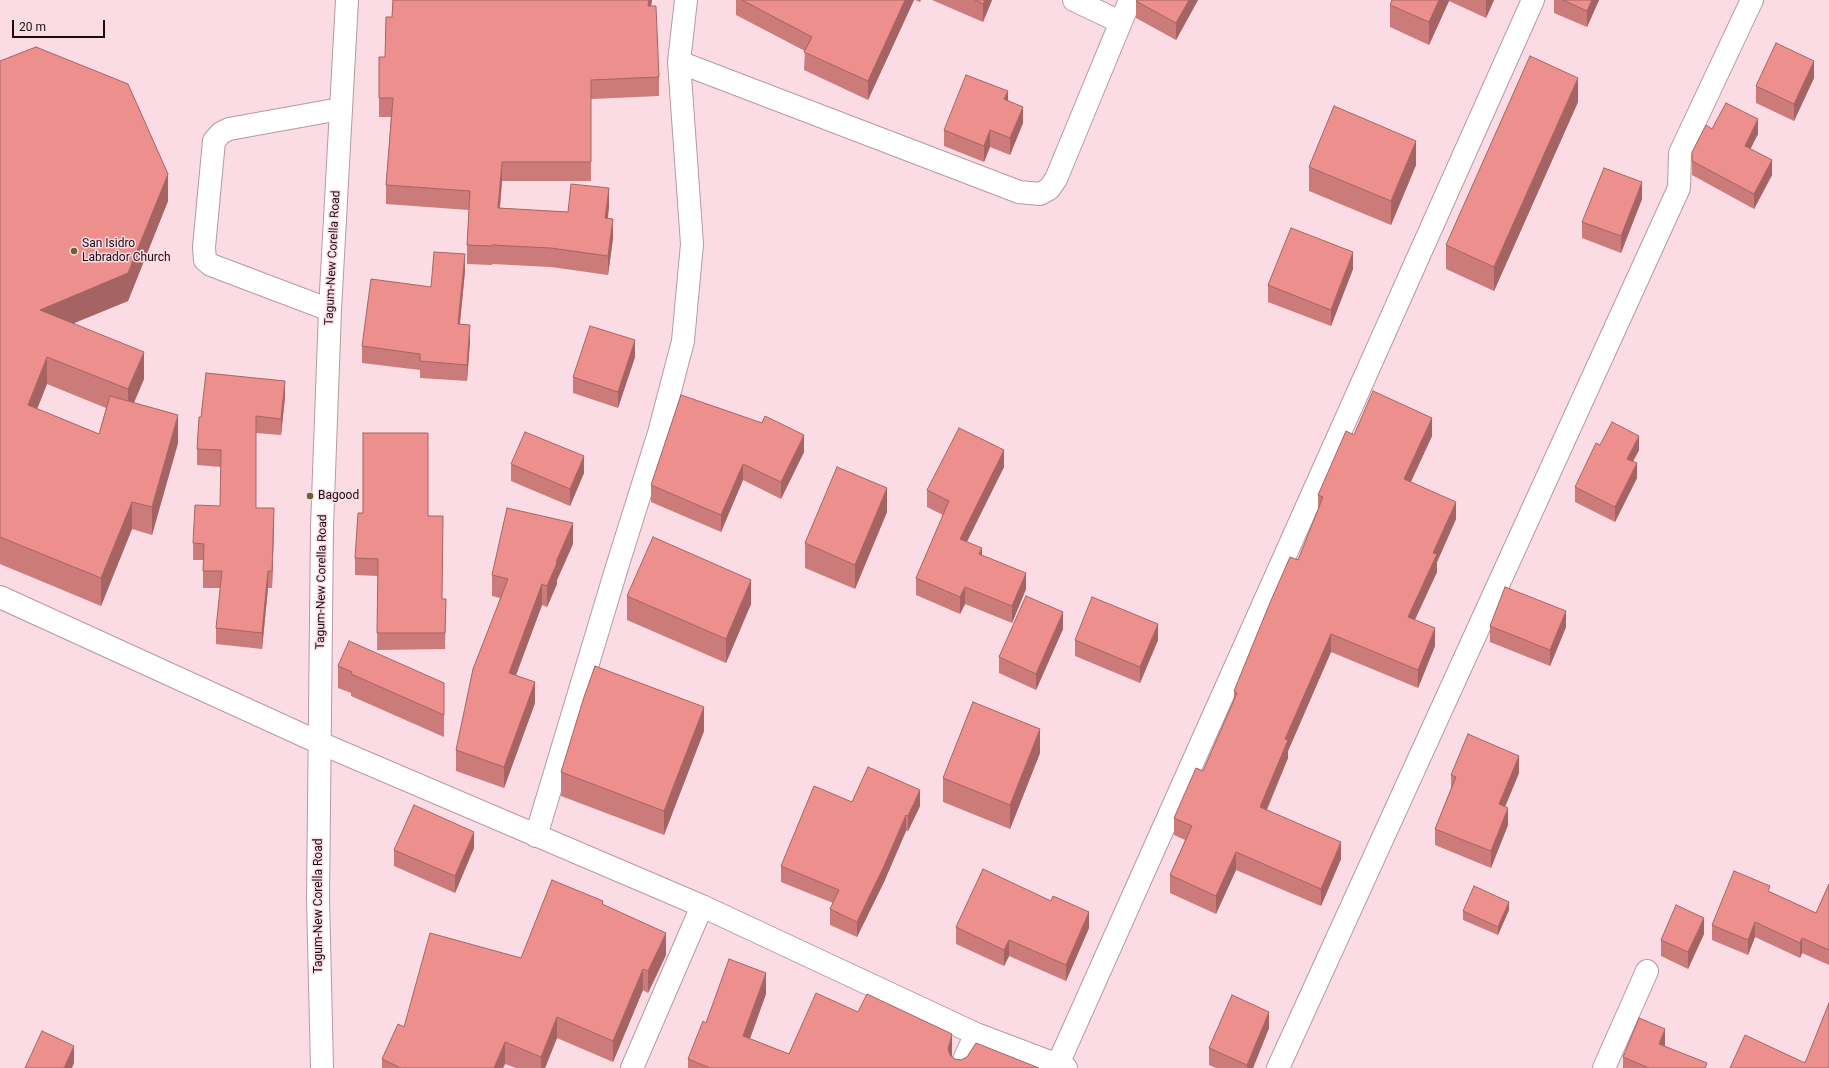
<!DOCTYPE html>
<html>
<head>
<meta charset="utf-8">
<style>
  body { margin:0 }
  #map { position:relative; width:1829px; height:1068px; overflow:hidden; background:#fcdce4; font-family:Roboto,sans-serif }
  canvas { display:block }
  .scale { position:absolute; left:12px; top:20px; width:93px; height:18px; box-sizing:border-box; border:2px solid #180d10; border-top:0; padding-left:5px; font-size:12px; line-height:14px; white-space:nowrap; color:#180d10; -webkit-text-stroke:3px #fcdce4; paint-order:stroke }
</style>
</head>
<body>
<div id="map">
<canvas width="1829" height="1068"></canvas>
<div class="scale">20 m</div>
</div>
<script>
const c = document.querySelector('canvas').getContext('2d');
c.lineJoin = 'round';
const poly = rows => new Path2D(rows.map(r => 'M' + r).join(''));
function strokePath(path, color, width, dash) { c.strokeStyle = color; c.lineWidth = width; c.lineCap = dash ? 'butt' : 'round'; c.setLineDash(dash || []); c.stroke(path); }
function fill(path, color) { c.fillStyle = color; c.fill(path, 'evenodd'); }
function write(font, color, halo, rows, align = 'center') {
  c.font = font + ' Roboto,sans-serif'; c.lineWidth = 3; c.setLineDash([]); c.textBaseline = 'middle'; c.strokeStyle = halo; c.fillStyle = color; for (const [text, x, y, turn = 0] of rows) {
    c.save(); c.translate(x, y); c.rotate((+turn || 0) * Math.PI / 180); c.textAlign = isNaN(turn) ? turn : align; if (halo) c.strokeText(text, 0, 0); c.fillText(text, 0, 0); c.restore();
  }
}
const minor = poly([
  [1074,0,1120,22],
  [679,62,1019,192,1040,194,1049,189,1056,179,1130,0],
  [330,310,211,265,205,260,204,247,214,141,221,133,229,129,340,109],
  [0,597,320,743,702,906,976,1034,1066,1068],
  [536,836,617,567,659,433,683,341,692,244,679,62,686,0],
  [1058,1064,1533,0],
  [632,1068,702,906],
  [960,1068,976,1034],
  [1278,1068,1679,188,1680,153,1752,0],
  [1604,1068,1647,971]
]);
const major = poly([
  [322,1068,318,898,322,527,330,310,347,0]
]);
const wall = poly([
  [393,0,652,0,651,6,659,77,659,96,591,99,591,181,502,181,500,208,568,212,609,207,608,218,613,238,608,275,551,267,492,264,492,265,467,264,467,245,469,210,386,204,386,185,391,117,379,117,379,98,392,17],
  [736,0,914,0,868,100,804,70,805,51,736,15],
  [915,0,921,0,920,2],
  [932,0,992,0,983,22],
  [1198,0,1176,40,1136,18,1136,1],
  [1392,0,1494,0,1486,18,1449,1,1429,45,1390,27,1390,5],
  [1554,0,1599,0,1587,27,1554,13],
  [0,61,168,201,128,301,74,323,144,379,134,403,178,443,152,535,132,529,101,606,0,564],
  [47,384,106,408,99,434,37,409],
  [1814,78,1794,121,1756,103,1756,86],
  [1578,102,1494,291,1446,269,1446,245],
  [1023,123,1010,155,990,147,984,162,944,146,944,130],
  [1712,129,1758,134,1750,149,1772,175,1754,209,1692,175,1692,152],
  [1416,165,1391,225,1309,191,1309,167],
  [1642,199,1621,253,1582,238,1582,222],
  [1353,269,1331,326,1268,302,1268,285],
  [465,271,460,324,470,341,467,381,420,378,420,370,362,363,362,346,431,287],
  [635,357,618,408,573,393,573,377],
  [681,395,804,452,781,499,743,480,721,532,651,502,651,485],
  [285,397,281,435,256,433,256,508,274,525,272,588,268,588,262,649,216,644,216,628,220,588,203,588,203,560,193,560,193,543,220,506,221,467,197,465,197,449],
  [1354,435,1432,436,1411,482,1456,519,1437,562,1437,572,1415,620,1435,646,1418,688,1331,652,1288,751,1288,758,1267,810,1341,859,1321,906,1236,870,1216,914,1170,893,1170,875,1185,840,1174,835,1174,818,1203,771,1234,700,1234,691,1298,560,1318,510,1318,495],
  [1600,445,1639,450,1633,461,1637,478,1615,522,1575,502,1575,487],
  [511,464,584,473,570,506,511,481],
  [1004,467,966,542,982,555,1026,589,1012,623,965,604,960,614,916,595,916,578,943,515,927,507,927,490],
  [887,512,855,589,805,568,805,543],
  [428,516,442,599,446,599,445,649,377,650,378,576,355,575,355,558],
  [573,544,557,580,557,584,547,607,542,605,516,675,535,703,504,788,456,771,456,750,500,598,492,596,492,575],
  [627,596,751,604,726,663,627,620],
  [1490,626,1566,627,1550,666,1490,642],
  [1063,629,1036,690,999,673,999,657],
  [1075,640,1158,640,1140,683,1075,656],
  [338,666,444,683,444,737,351,696,351,693,338,688],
  [704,731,664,835,561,796,561,772],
  [1040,753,1010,829,943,802,943,778],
  [1519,773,1505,807,1508,825,1491,868,1435,845,1435,829,1451,788,1451,775],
  [852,802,920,806,908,831,906,831,884,882,857,937,830,925,830,909,833,903,781,882,781,866],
  [474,848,455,893,394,866,394,850],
  [1829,884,1829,965,1802,953,1800,958,1755,937,1748,955,1712,940,1712,925,1770,892,1816,913],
  [603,905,666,955,648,993,643,990,613,1062,557,1038,545,1068,516,1068,505,1064,503,1068,382,1068,382,1059,404,1027,521,958],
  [1509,910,1498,935,1463,920,1463,911],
  [956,927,1089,928,1066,981,1009,956,1004,966,956,944],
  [1704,934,1688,969,1661,956,1661,940],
  [766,994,750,1039,789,1054,952,1055,952,1056,955,1059,1039,1068,688,1068,688,1059,706,1023],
  [1269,1028,1253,1068,1216,1068,1209,1065,1209,1048],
  [1665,1046,1707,1068,1623,1068,1623,1057]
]);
const shadedWall = poly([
  [649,0,652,0,648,25,648,6],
  [905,0,914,0,868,100,868,81],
  [985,0,992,0,983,22,983,4],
  [1189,0,1198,0,1176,40,1176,23],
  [1439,0,1449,0,1449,1,1429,45,1429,22],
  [1486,0,1494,0,1486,18],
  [1592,0,1599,0,1587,27,1587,11],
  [1814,61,1814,78,1794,121,1794,104],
  [1578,78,1578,102,1494,291,1494,267],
  [1008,91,1008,108,1004,99],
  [1023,107,1023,123,1010,155,1010,138],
  [1758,119,1758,134,1745,160,1745,146],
  [990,130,990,147,984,162,984,146],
  [1416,141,1416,165,1391,225,1391,201],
  [1772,160,1772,175,1754,209,1754,194],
  [502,162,502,181,498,227,498,208],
  [168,174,168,201,128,301,40,337,40,310],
  [1642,182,1642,199,1621,253,1621,236],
  [609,188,609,207,605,237,605,218],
  [613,219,613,238,608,275,608,256],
  [1353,252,1353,269,1331,326,1331,310],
  [465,254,465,271,458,340,458,324],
  [470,325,470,341,467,381,467,365],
  [635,340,635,357,618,408,618,392],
  [144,352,144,379,128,416,128,389],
  [47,357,47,384,28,432,28,405],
  [285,381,285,397,281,435,281,419],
  [178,415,178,443,152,535,152,507],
  [1432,418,1432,436,1404,496,1404,479],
  [804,435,804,452,781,499,781,482],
  [1639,436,1639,450,1627,473,1627,459],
  [1004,450,1004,467,960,556,960,539],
  [584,456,584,473,570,506,570,489],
  [1637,463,1637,478,1615,522,1615,507],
  [743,464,743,480,721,532,721,515],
  [887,488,887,512,855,589,855,565],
  [132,502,132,529,101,606,101,578],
  [1456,502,1456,519,1437,562,1437,572,1408,634,1408,617,1433,553],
  [274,508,274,525,272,588,272,571],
  [573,523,573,544,557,580,557,584,547,607,547,586,556,562],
  [982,548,982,565,979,554],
  [268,571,268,588,262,649,262,633],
  [1026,573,1026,589,1012,623,1012,606],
  [751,580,751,604,726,663,726,639],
  [542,584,542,605,509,694,509,673],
  [965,587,965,604,960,614,960,597],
  [1566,611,1566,627,1550,666,1550,650],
  [1063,612,1063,629,1036,690,1036,674],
  [1158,624,1158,640,1140,683,1140,667],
  [1435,628,1435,646,1418,688,1418,670],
  [1331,634,1331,652,1288,751,1288,758,1260,825,1260,807,1285,739],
  [535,682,535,703,504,788,504,767],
  [704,707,704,731,664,835,664,811],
  [1040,729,1040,753,1010,829,1010,805],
  [1519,756,1519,773,1499,821,1499,804],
  [920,790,920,806,908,831,908,816],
  [1508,808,1508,825,1491,868,1491,851],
  [906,815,906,831,884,882,857,937,857,922],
  [474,832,474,848,455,893,455,876],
  [1341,842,1341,859,1321,906,1321,889],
  [1236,852,1236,870,1216,914,1216,896],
  [1509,902,1509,910,1498,935,1498,927],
  [1089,912,1089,928,1066,981,1066,965],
  [1704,918,1704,934,1688,969,1688,952],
  [1755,922,1755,937,1748,955,1748,940],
  [666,933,666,955,648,993,648,971],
  [1802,938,1802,953,1800,958,1800,943],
  [1009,940,1009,956,1004,966,1004,950],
  [643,969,643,990,613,1062,613,1041],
  [766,973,766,994,743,1057,743,1036],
  [1269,1012,1269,1028,1253,1068,1247,1068,1247,1065],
  [557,1017,557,1038,545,1068,541,1068,541,1057],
  [1665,1029,1665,1046,1659,1060,1659,1044],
  [952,1034,952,1055,948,1068,948,1049],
  [505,1042,505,1064,503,1068,494,1068],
  [74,1046,74,1063,72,1068,64,1068]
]);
const building = poly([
  [393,0,649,0,648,6,656,6,659,77,591,80,591,162,502,162,498,208,568,212,571,184,609,188,605,218,613,219,608,256,551,248,492,245,492,246,467,245,470,191,386,185,393,98,379,98,379,57,385,57,386,17,392,17,393,0],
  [742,0,905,0,868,81,804,52,812,37,742,0],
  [975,0,985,0,983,4,975,0],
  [1137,0,1189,0,1176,23,1136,1,1137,0],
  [1392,0,1439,0,1429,22,1390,5,1392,0],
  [1563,0,1592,0,1587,11,1563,0],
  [1776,43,1814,61,1794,104,1756,86,1776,43],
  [36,47,128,84,168,174,128,273,40,310,144,352,128,389,47,357,28,405,99,434,110,396,178,415,152,507,132,502,101,578,0,537,0,61,36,47],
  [1530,56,1578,78,1494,267,1446,245,1530,56],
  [966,75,1008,91,1004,99,1023,107,1010,138,990,130,984,146,944,130,966,75],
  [1726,103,1758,119,1745,146,1772,160,1754,194,1692,161,1692,152,1706,125,1712,129,1726,103],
  [1334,106,1416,141,1391,201,1309,167,1334,106],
  [1604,168,1642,182,1621,236,1582,222,1604,168],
  [1291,228,1353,252,1331,310,1268,285,1291,228],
  [434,252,465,254,458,324,470,325,467,365,420,361,420,354,362,346,371,279,431,287,434,252],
  [590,326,635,340,618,392,573,377,590,326],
  [206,373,285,381,281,419,256,416,256,508,274,508,272,571,268,571,262,633,216,628,222,571,203,571,204,544,193,543,195,505,220,506,221,450,197,449,199,417,201,417,206,373],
  [1373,391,1432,418,1404,479,1456,502,1433,553,1437,554,1408,617,1435,628,1418,670,1331,634,1285,739,1288,740,1260,807,1341,842,1321,889,1236,852,1216,896,1170,875,1192,826,1174,818,1196,768,1203,771,1237,693,1234,691,1269,605,1290,557,1298,560,1323,497,1318,495,1346,431,1354,435,1373,391],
  [681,395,762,423,765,416,804,435,781,482,743,464,721,515,651,485,681,395],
  [1612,422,1639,436,1627,459,1637,463,1615,507,1575,487,1596,443,1600,445,1612,422],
  [959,428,1004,450,960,539,982,548,979,554,1026,573,1012,606,965,587,960,597,916,578,949,501,927,490,959,428],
  [525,432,584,456,570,489,511,464,525,432],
  [363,433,428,433,428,516,443,516,442,599,446,599,445,633,377,633,378,559,355,558,358,513,363,513,363,433],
  [837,467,887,488,855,565,805,543,837,467],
  [507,508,573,523,556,562,557,563,547,586,542,584,509,673,535,682,504,767,456,750,473,669,508,579,492,575,507,508],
  [653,537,751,580,726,639,627,596,653,537],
  [1505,587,1566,611,1550,650,1490,626,1505,587],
  [1026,596,1063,612,1036,674,999,657,1026,596],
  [1092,597,1158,624,1140,667,1075,640,1092,597],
  [349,641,444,683,444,715,351,674,352,672,338,666,349,641],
  [595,666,704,707,664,811,561,772,584,697,595,666],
  [973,702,1040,729,1010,805,943,778,973,702],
  [1468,734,1519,756,1499,804,1508,808,1491,851,1435,829,1456,777,1451,775,1468,734],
  [868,767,920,790,908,816,906,815,884,866,857,922,830,909,839,890,781,866,814,786,852,802,868,767],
  [414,805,474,832,455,876,394,850,414,805],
  [983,869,1051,901,1053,896,1089,912,1066,965,1009,940,1004,950,956,927,983,869],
  [1734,871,1770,886,1768,891,1816,913,1829,884,1829,950,1802,938,1800,943,1755,922,1748,940,1712,925,1734,871],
  [552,880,603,901,602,904,666,933,648,971,643,969,613,1041,557,1017,541,1057,505,1042,494,1068,401,1068,382,1059,398,1024,404,1027,430,933,521,958,552,880],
  [1474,886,1509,902,1498,927,1463,911,1474,886],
  [1676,905,1704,918,1688,952,1661,940,1676,905],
  [729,959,766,973,743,1036,789,1054,816,993,858,1012,867,994,952,1034,948,1049,950,1055,955,1059,961,1060,967,1057,976,1043,1039,1068,710,1068,688,1059,703,1021,706,1023,729,959],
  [1232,995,1269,1012,1247,1065,1209,1048,1232,995],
  [1829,1003,1829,1068,1730,1068,1745,1035,1805,1063,1829,1003],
  [1639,1018,1665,1029,1659,1044,1707,1063,1705,1068,1649,1068,1623,1057,1639,1018],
  [42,1031,74,1046,64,1068,25,1068,42,1031]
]);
const markers = [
  [74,251,4,"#686330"],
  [310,496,4,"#686330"]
];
const poiNames = [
  ["San Isidro",82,244],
  ["Labrador Church",82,258],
  ["Bagood",318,496]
];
const streetNames = [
  ["Tagum-New Corella Road",333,258,-87],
  ["Tagum-New Corella Road",322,582,-89],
  ["Tagum-New Corella Road",319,906,-90]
];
strokePath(minor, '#b799a0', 24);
strokePath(major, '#b799a0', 24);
strokePath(minor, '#fff', 22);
strokePath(major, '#fff', 22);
fill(wall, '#cb7b79');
fill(shadedWall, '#a56463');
fill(building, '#ec8f8d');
strokePath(building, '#a56463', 1);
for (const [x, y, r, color] of markers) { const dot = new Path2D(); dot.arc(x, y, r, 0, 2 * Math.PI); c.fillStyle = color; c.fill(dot); strokePath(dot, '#fcdce4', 1.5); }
write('12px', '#180d10', '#fcdce4', poiNames, 'left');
write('12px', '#180d10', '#fcdce4', streetNames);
</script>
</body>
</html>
